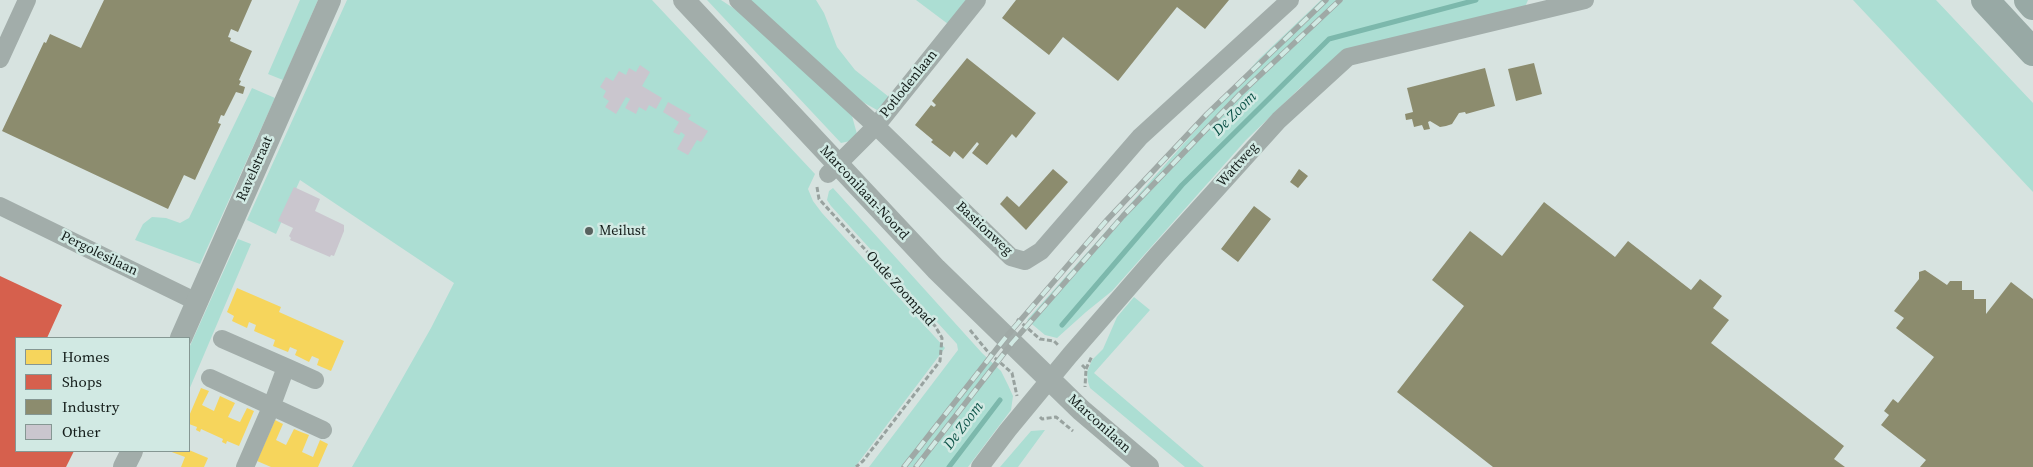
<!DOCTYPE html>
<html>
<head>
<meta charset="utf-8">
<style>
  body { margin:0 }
  #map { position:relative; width:2033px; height:467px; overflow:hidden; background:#d7e3e0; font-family:"Source Serif 4",serif }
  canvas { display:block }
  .legend { position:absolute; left:15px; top:337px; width:175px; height:115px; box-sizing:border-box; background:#d1e9e3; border:1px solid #859793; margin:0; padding:6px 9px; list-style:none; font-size:15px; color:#141d1a }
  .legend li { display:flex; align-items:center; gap:10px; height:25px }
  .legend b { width:25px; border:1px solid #859793 }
</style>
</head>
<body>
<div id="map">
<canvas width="2033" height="467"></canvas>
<ul class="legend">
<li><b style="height:14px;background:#f6d55c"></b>Homes</li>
<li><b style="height:14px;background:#d6604d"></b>Shops</li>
<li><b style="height:14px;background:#8c8c6e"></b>Industry</li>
<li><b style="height:14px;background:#cac6ce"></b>Other</li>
</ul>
</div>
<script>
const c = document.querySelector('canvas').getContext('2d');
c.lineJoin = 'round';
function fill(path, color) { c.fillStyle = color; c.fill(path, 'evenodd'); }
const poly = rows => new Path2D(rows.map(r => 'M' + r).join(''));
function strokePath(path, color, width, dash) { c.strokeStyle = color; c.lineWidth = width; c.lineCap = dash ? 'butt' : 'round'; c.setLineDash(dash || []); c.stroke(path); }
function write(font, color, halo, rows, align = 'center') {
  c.font = font + ' "Source Serif 4",serif'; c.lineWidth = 5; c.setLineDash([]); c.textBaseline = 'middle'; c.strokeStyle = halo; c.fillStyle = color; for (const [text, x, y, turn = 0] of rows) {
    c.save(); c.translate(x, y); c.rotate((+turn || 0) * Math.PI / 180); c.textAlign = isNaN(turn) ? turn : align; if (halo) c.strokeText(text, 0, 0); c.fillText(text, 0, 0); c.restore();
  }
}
const green = poly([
  [300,0,318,0,283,80,268,74],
  [347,0,652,0,815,174,808,189,813,201,822,213,945,348,855,467,352,467,431,328,454,283,300,180,276,234,247,220],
  [707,0,721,0,753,21,843,106,852,116,857,134,850,141,841,143],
  [749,0,816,0,824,13,837,47,855,70,889,97,877,110,861,101],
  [916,0,966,0,948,24],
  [1321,0,1528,0,1525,7,1331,65,1301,87,1246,140,1112,291,1086,312,1057,338,1045,335,1027,320,1259,59],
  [1853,0,1936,0,2033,103,2033,192],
  [252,88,275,98,200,264,135,240,143,224,152,217,166,218,180,223,189,218],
  [833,188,982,353,1001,371,1008,385,1013,396,1011,410,968,467,869,467,958,350,957,344,831,206,827,200,829,191],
  [238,239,251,244,189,390,189,348],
  [1134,297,1150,310,1094,373,1204,467,1185,467,1090,388,1088,382,1087,372,1092,360,1103,349,1117,317],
  [1045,430,1018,467,1000,467,1031,431]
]);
const homes = poly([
  [237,288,281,307,279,312,344,341,331,371,317,365,319,359,312,356,309,362,295,355,297,350,290,347,288,352,273,346,275,340,254,331,256,325,249,322,247,328,232,321,234,316,227,312],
  [201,388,209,391,202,405,214,411,220,396,235,403,228,417,235,420,240,422,247,408,254,411,239,446,227,441,226,444,222,442,223,439,201,429,200,432,196,430,197,427,189,424,189,416],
  [275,420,283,424,276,440,286,445,294,429,301,432,309,435,302,452,313,457,320,440,328,444,318,467,271,467,257,461],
  [189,450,208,458,204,467,181,467,185,457,169,451]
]);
const shops = poly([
  [0,276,62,305,47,338,16,338,16,451,74,451,66,467,0,467]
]);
const industry = poly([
  [104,0,252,0,238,32,231,29,228,37,231,38,230,41,252,51,239,80,241,81,239,85,245,87,243,94,236,92,224,116,221,115,218,123,221,124,195,180,184,175,168,209,2,131,44,42,46,43,50,34,81,48],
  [1016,0,1229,0,1205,29,1177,7,1118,81,1063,37,1049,55,1002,18],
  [967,58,1036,113,1016,138,1012,134,987,165,972,153,979,144,977,142,963,159,954,151,950,157,931,142,933,140,915,125,931,105,934,107,936,105,932,101],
  [1534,63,1542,94,1516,101,1508,69],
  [1485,68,1495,106,1466,114,1465,112,1459,113,1452,124,1446,126,1440,127,1430,121,1428,122,1430,129,1424,130,1422,125,1414,127,1412,119,1406,120,1405,114,1413,112,1407,88],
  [1053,169,1068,182,1026,230,1000,204,1007,196,1019,207],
  [1299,169,1308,176,1298,188,1290,182],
  [1544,202,1615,257,1628,241,1691,290,1700,279,1722,296,1713,308,1729,320,1711,343,1844,446,1834,459,1845,467,1493,467,1397,392,1464,306,1432,280,1470,231,1502,256],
  [1254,206,1271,219,1238,262,1221,249],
  [1925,270,1947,285,1950,281,1962,281,1962,290,1974,290,1974,299,1986,299,1986,314,2011,282,2033,299,2033,467,1920,467,1926,460,1881,425,1889,415,1884,411,1893,399,1898,403,1934,357,1896,328,1904,318,1894,311,1919,279,1919,272]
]);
const stream = poly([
  [1062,325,1182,185,1329,39,1476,0],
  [949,467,1000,400]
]);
const building = poly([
  [640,65,650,72,642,86,662,98,656,109,649,105,646,111,639,107,636,114,625,108,630,99,626,97,616,114,605,107,609,101,603,97,606,91,600,87,606,77,613,81,619,71,626,75,629,68,636,72],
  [668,102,691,115,688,119,708,131,701,142,697,140,688,155,677,149,685,135,681,132,679,135,673,132,679,122,663,112],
  [294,187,320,199,315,211,344,225,344,231,334,256,331,255,330,257,290,240,291,238,289,236,293,228,278,221]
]);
const path = poly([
  [817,187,819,199,935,326,942,338,940,361,863,461,856,467],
  [1017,319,1040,339,1054,341,1058,345],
  [970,330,988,352,1012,373,1017,396],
  [1082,365,1086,369,1085,387],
  [1086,369,1092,356],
  [1040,417,1042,419,1056,417,1073,431]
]);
const minor = poly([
  [738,0,876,126,1011,257,1025,261,1041,251,1140,137,1290,0],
  [0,59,27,0],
  [828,174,876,126,977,0],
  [0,206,197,302],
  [222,339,286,367,272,405,245,467],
  [286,367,315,380],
  [210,378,323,430],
  [980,467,1008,430,1070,355,1157,255,1279,120,1348,57,1585,0]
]);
const tertiary = poly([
  [684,0,936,269,1081,410,1148,467],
  [181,338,330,0],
  [124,467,132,451]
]);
const motorway = poly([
  [1985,0,2033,52],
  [2028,0,2033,6]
]);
const rail = poly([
  [904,467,1006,337,1106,221,1207,114,1326,0],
  [916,467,1012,343,1123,216,1240,94,1340,0]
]);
const markers = [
  [589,231,5,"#58625f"]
];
const streetNames = [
  ["Potlodenlaan",909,84,-51],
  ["Wattweg",1238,165,-48],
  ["Ravelstraat",255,169,-66],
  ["Marconilaan-Noord",864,193,47],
  ["Bastionweg",984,229,43],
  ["Pergolesilaan",99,254,26],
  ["Oude Zoompad",900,289,48],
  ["Marconilaan",1099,424,42]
];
const poiNames = [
  ["Meilust",599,231]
];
const waterNames = [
  ["De Zoom",1235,114,-45],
  ["De Zoom",964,426,-53]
];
fill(green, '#acded3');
fill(homes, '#f6d55c');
fill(shops, '#d6604d');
fill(industry, '#8c8c6e');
strokePath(stream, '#7cb8ac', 5);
fill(building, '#cac6ce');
strokePath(path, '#98a29f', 3, [5, 2.5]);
strokePath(minor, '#a2adaa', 18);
strokePath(tertiary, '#a2adaa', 22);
strokePath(motorway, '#98a9a5', 28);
strokePath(rail, '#9fa9a6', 5.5);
strokePath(rail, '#d1e9e3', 4, [11]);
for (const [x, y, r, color] of markers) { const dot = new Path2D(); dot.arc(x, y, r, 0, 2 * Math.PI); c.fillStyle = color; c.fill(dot); strokePath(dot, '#d1e9e3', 2); }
write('14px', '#141d1a', '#d1e9e3', streetNames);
write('14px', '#141d1a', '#d1e9e3', poiNames, 'left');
write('italic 15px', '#0d5348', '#d1e9e3', waterNames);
</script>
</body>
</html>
